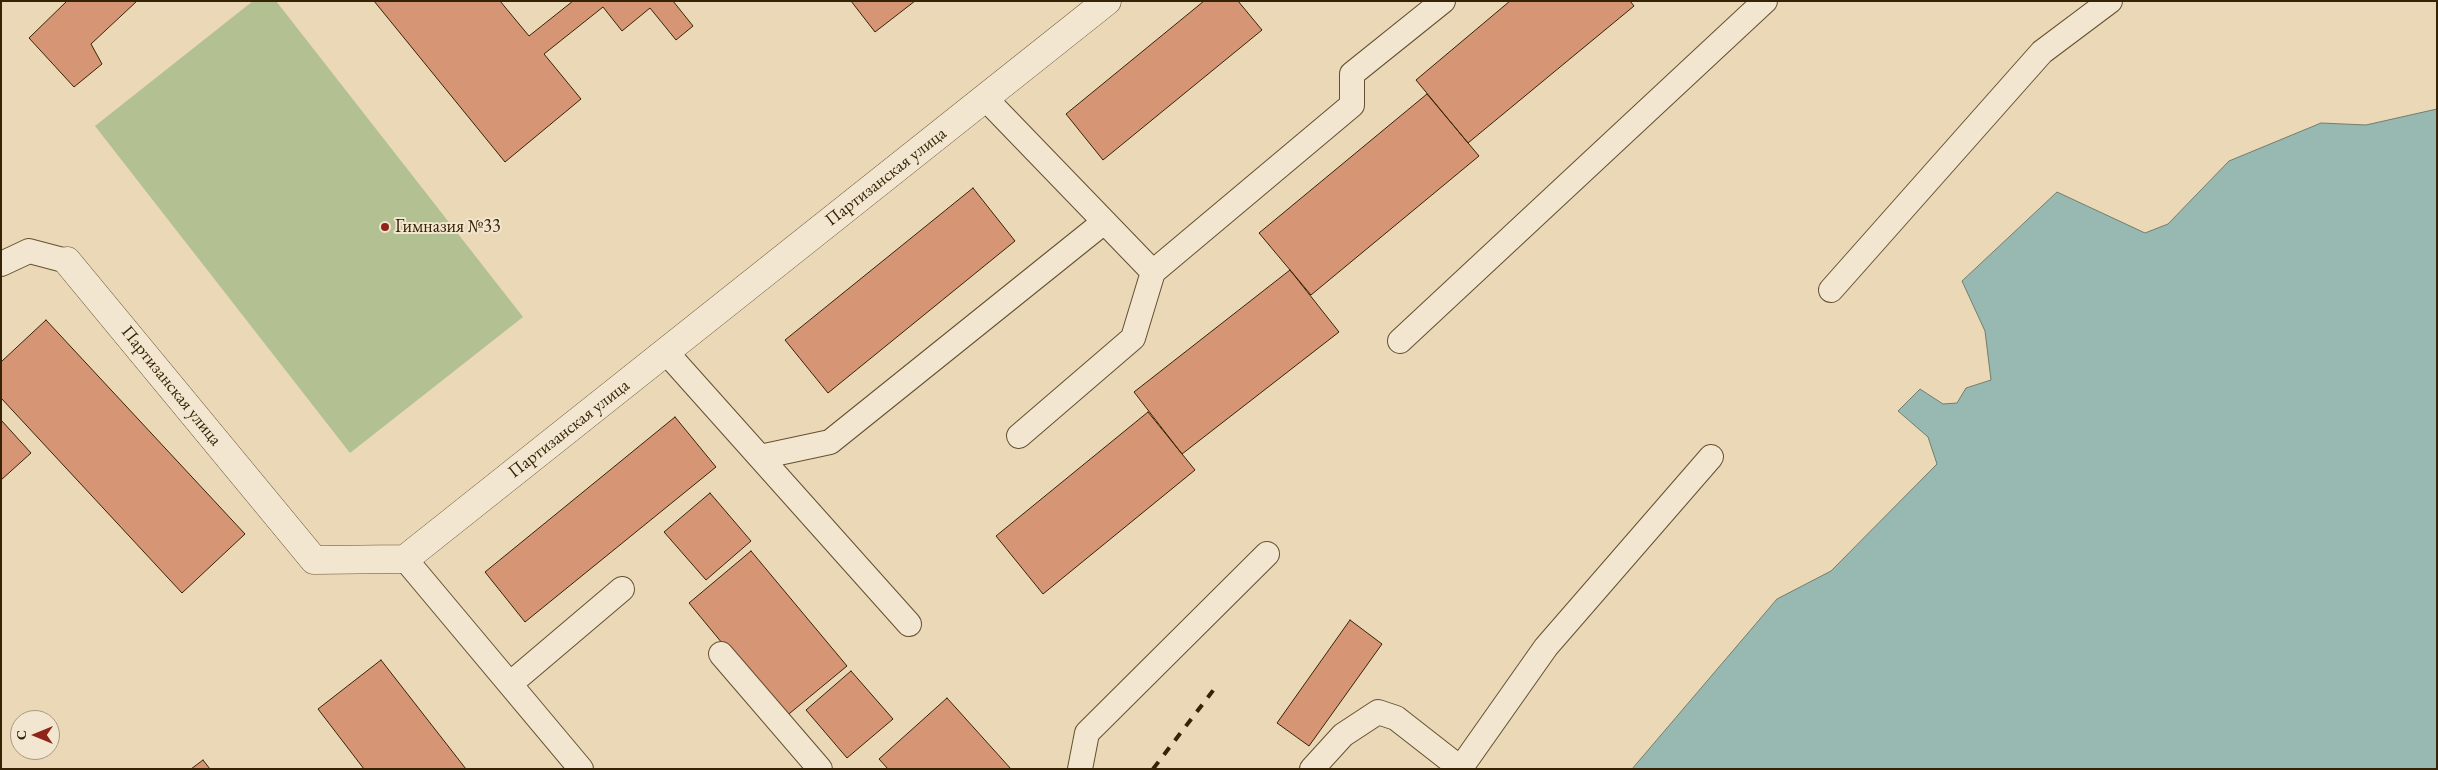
<!DOCTYPE html>
<html>
<head>
<meta charset="utf-8">
<style>
  body { margin:0 }
  #map { position:relative; width:2438px; height:770px; overflow:hidden; background:#ebd8b6; font-family:"EB Garamond",serif }
  canvas { display:block }
  .frame { position:absolute; inset:0; border:2px solid #362305; pointer-events:none }
  .north { position:absolute; left:10px; top:710px; width:50px; height:50px; box-sizing:border-box; background:#f2e6d0; border:1px solid #a7987f; border-radius:50%; rotate:270deg; font-size:14px; font-weight:700; line-height:20px; text-align:center; color:#362305 }
  .north::after { content:''; display:block; margin:auto; width:18px; height:22px; background:#8f2418; clip-path:polygon(50% 0,100% 100%,50% 72%,0 100%) }
</style>
</head>
<body>
<div id="map">
<canvas width="2438" height="770"></canvas>
<div class="frame"></div>
<div class="north">С</div>
</div>
<script>
const c = document.querySelector('canvas').getContext('2d');
c.lineJoin = 'round';
function fill(path, color) { c.fillStyle = color; c.fill(path, 'evenodd'); }
const poly = rows => new Path2D(rows.map(r => 'M' + r).join(''));
function strokePath(path, color, width, dash) { c.strokeStyle = color; c.lineWidth = width; c.lineCap = dash ? 'butt' : 'round'; c.setLineDash(dash || []); c.stroke(path); }
function write(font, color, halo, rows, align = 'center') {
  c.font = font + ' "EB Garamond",serif'; c.lineWidth = 4; c.setLineDash([]); c.textBaseline = 'middle'; c.strokeStyle = halo; c.fillStyle = color; for (const [text, x, y, turn = 0] of rows) {
    c.save(); c.translate(x, y); c.rotate((+turn || 0) * Math.PI / 180); c.textAlign = isNaN(turn) ? turn : align; if (halo) c.strokeText(text, 0, 0); c.fillText(text, 0, 0); c.restore();
  }
}
const green = poly([
  [253,1,276,1,523,317,350,453,95,126]
]);
const water = poly([
  [2437,109,2437,769,1632,769,1777,599,1831,571,1937,464,1928,437,1898,411,1920,389,1943,404,1957,403,1966,388,1991,380,1985,331,1962,281,2057,192,2145,233,2168,224,2229,161,2321,123,2366,125,2437,109]
]);
const building = poly([
  [67,1,137,1,91,44,102,64,74,87,29,38,67,1],
  [374,1,500,1,529,36,573,1,673,1,693,26,676,40,650,8,622,31,603,7,544,54,581,99,505,162,374,1],
  [851,1,915,1,875,32,851,1],
  [1204,1,1238,1,1262,30,1103,160,1066,114,1204,1],
  [1510,1,1630,1,1634,6,1468,143,1416,80,1510,1],
  [1427,94,1479,156,1311,295,1259,233,1427,94],
  [973,188,1015,241,828,393,785,340,973,188],
  [1290,270,1339,332,1182,454,1134,392,1290,270],
  [46,320,245,534,182,593,1,398,1,362,46,320],
  [1148,412,1195,470,1043,594,996,536,1148,412],
  [675,417,716,467,525,622,485,572,675,417],
  [1,420,31,453,1,480,1,420],
  [710,493,751,541,706,580,664,532,710,493],
  [751,551,847,666,784,718,689,603,751,551],
  [1350,620,1382,644,1309,746,1277,723,1350,620],
  [381,660,466,769,364,769,318,709,381,660],
  [851,671,893,719,847,758,806,710,851,671],
  [947,698,1011,769,888,769,879,759,947,698],
  [203,760,210,769,191,769,203,760]
]);
const service = poly([
  [985,98,1153,272],
  [1,264,29,251,67,261],
  [1831,290,2042,52,2110,1],
  [1400,341,1765,1],
  [666,352,909,624],
  [1019,436,1133,338,1153,272,1352,105,1352,74,1443,1],
  [760,457,830,442,1104,222],
  [405,559,581,769],
  [721,654,820,769],
  [510,684,622,589],
  [1080,769,1087,733,1267,554],
  [1312,769,1343,735,1378,712,1396,718,1460,768],
  [1460,769,1546,647,1711,457]
]);
const minor = poly([
  [67,261,314,560,405,559,1107,1]
]);
const rail = poly([
  [1153,769,1215,688]
]);
const markers = [
  [385,227,5,"#8f2418"]
];
const streetNames = [
  ["Партизанская улица",886,177,-38],
  ["Партизанская улица",171,386,51],
  ["Партизанская улица",569,429,-38]
];
const poiNames = [
  ["Гимназия №33",395,227]
];
fill(green, '#b2c092');
fill(water, '#98b9b2');
strokePath(water, '#717d6d', 1);
fill(building, '#d69676');
strokePath(building, '#362305', 1);
strokePath(service, '#635031', 26);
strokePath(minor, '#635031', 29);
strokePath(service, '#f2e6d0', 24);
strokePath(minor, '#f2e6d0', 28);
strokePath(rail, '#362305', 4, [9, 9]);
for (const [x, y, r, color] of markers) { const dot = new Path2D(); dot.arc(x, y, r, 0, 2 * Math.PI); c.fillStyle = color; c.fill(dot); strokePath(dot, '#f2e6d0', 2); }
write('18px', '#362305', '#f2e6d0', streetNames);
write('18px', '#362305', '#f2e6d0', poiNames, 'left');
</script>
</body>
</html>
